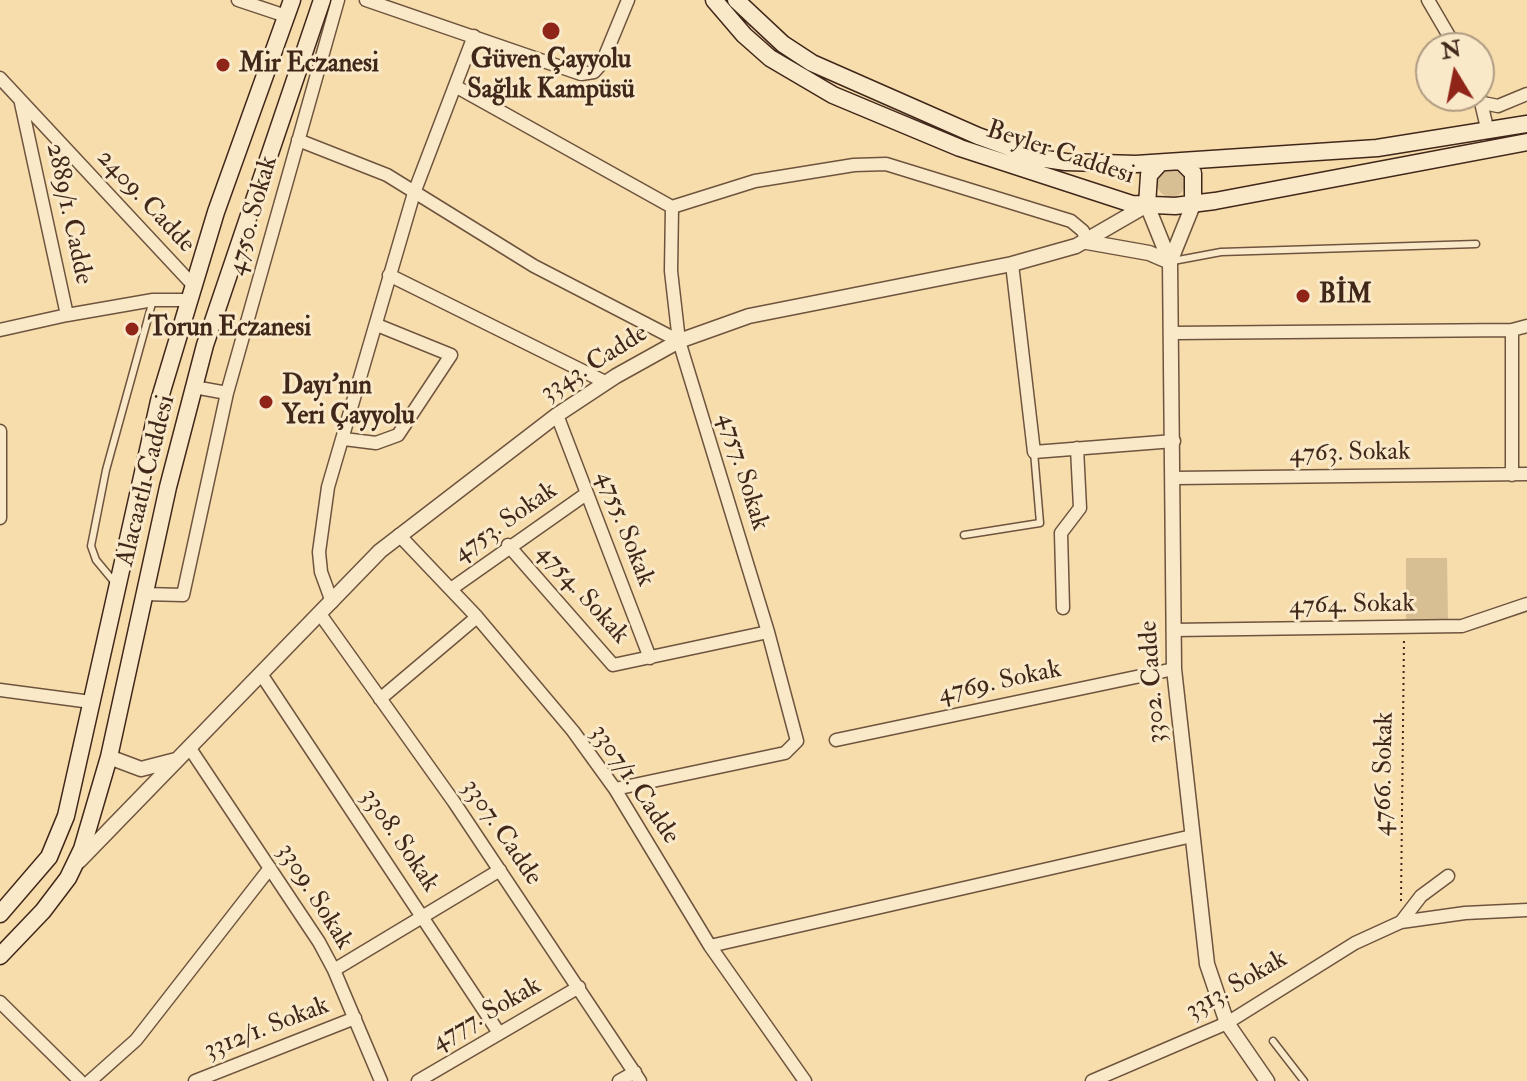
<!DOCTYPE html>
<html>
<head>
<meta charset="utf-8">
<style>
  body { margin:0 }
  #map { position:relative; width:1527px; height:1081px; overflow:hidden; background:#f7ddac; font-family:"IM FELL Double Pica",serif }
  canvas { display:block }
  .north { position:absolute; left:1415px; top:32px; width:80px; height:80px; box-sizing:border-box; background:#fae9c9; border:2px solid #b09b83; border-radius:50%; rotate:350deg; font-size:22px; font-weight:700; line-height:32px; text-align:center; color:#40271a }
  .north::after { content:''; display:block; margin:auto; width:28px; height:36px; background:#8f2418; clip-path:polygon(50% 0,100% 100%,50% 72%,0 100%) }
</style>
</head>
<body>
<div id="map">
<canvas width="1527" height="1081"></canvas>
<div class="north">N</div>
</div>
<script>
const c = document.querySelector('canvas').getContext('2d');
c.lineJoin = 'round';
function fill(path, color) { c.fillStyle = color; c.fill(path, 'evenodd'); }
const poly = rows => new Path2D(rows.map(r => 'M' + r).join(''));
function strokePath(path, color, width, dash) { c.strokeStyle = color; c.lineWidth = width; c.lineCap = dash ? 'butt' : 'round'; c.setLineDash(dash || []); c.stroke(path); }
function write(font, color, halo, rows, align = 'center') {
  c.font = font + ' "IM FELL Double Pica",serif'; c.lineWidth = 6; c.setLineDash([]); c.textBaseline = 'middle'; c.strokeStyle = halo; c.fillStyle = color; for (const [text, x, y, turn = 0] of rows) {
    c.save(); c.translate(x, y); c.rotate((+turn || 0) * Math.PI / 180); c.textAlign = isNaN(turn) ? turn : align; if (halo) c.strokeText(text, 0, 0); c.fillText(text, 0, 0); c.restore();
  }
}
const green = poly([
  '1157 183a14 14 0 1 1 28 0a14 14 0 1 1-28 0Z',
  [1406,558,1447,558,1448,621,1406,621]
]);
const path = poly([
  [1401,901,1404,639]
]);
const service = poly([
  [1173,261,1221,252,1476,244],
  [964,535,1040,523,1034,452],
  [116,584,96,560,91,546,106,470,153,300],
  [1273,1041,1304,1081]
]);
const minor = poly([
  [238,0,286,16],
  [366,0,581,74,594,72,602,63,628,0],
  [1428,0,1456,48],
  [0,78,193,285],
  [455,86,672,207,755,181,854,165,886,164,1071,221,1083,231,1087,242],
  [1479,94,1488,132],
  [1483,103,1498,106,1527,94],
  [298,140,387,175,534,266,679,341],
  [1012,264,1034,452,1174,441],
  [389,275,605,382],
  [67,315,153,300,189,300],
  [0,330,67,315,21,103],
  [1173,333,1512,330,1527,326],
  [194,387,227,393],
  [557,415,650,658],
  [0,431,0,518],
  [344,439,376,443,398,435,451,355,377,325],
  [1512,475,1512,330],
  [1174,478,1527,474],
  [399,535,477,617,573,731,615,789,710,946,805,1081],
  [508,545,613,665,768,632],
  [451,589,586,494],
  [144,594,183,595,227,393,338,0],
  [332,602,321,572,319,552,328,487,414,193,474,36],
  [1063,608,1061,533,1080,508,1077,448],
  [320,614,454,802,640,1081],
  [1173,630,1462,626,1527,604],
  [261,674,499,1033],
  [0,690,91,702],
  [380,699,477,617],
  [836,740,1174,669],
  [189,747,319,942,334,970,381,1081],
  [615,789,785,753,797,741,768,632,679,341,671,271,672,207],
  [1401,922,1421,896,1448,876],
  [710,946,1192,836],
  [334,970,500,870],
  [0,1002,80,1081],
  [90,1081,136,1040,270,868],
  [195,1081,355,1018],
  [418,1081,579,987],
  [619,1081,635,1072],
  [1092,1081,1227,1023,1355,943,1401,922,1465,913,1527,910]
]);
const tertiary = poly([
  [1087,242,1149,253,1170,262],
  [1170,262,1193,205],
  [109,757,141,769,176,760],
  [79,861,380,551,557,415,616,376,679,341,749,316,1012,264,1076,246,1147,205,1170,262,1174,669,1207,964,1227,1023,1267,1081]
]);
const secondary = poly([
  [714,0,744,35,770,58,833,95,960,148,1132,204,1175,206,1215,201,1527,142],
  [736,0,783,44,812,63,978,136,1039,158,1066,162,1136,164,1377,148,1527,124],
  [1181,161,1193,173,1193,205],
  [1147,205,1149,175,1160,163],
  [0,914,49,857,66,816,159,401,216,212,292,0],
  [0,956,43,911,68,878,82,849,109,757,168,487,205,345,322,0]
]);
const markers = [
  [551,31,10,"#8f2418"],
  [223,65,8,"#8f2418"],
  [1303,296,8,"#8f2418"],
  [132,329,8,"#8f2418"],
  [266,402,8,"#8f2418"]
];
const poiNames = [
  ["Güven Çayyolu",551,61,"center"],
  ["Sağlık Kampüsü",551,91,"center"],
  ["Mir Eczanesi",239,65],
  ["BİM",1319,296],
  ["Torun Eczanesi",148,329],
  ["Dayı'nın",282,387],
  ["Yeri Çayyolu",282,417]
];
const streetNames = [
  ["Beyler Caddesi",1060,154,18],
  ["2409. Cadde",145,202,47],
  ["2889/1. Cadde",68,214,78],
  ["4750. Sokak",254,216,-74],
  ["3343. Cadde",595,364,-32],
  ["4763. Sokak",1350,454,-1],
  ["4757. Sokak",742,472,73],
  ["Alacaatlı Caddesi",147,481,-76],
  ["4753. Sokak",506,523,-35],
  ["4755. Sokak",624,529,69],
  ["4754. Sokak",582,595,48],
  ["4764. Sokak",1352,606,-1],
  ["3302. Cadde",1154,682,-94],
  ["4769. Sokak",1000,683,-12],
  ["4766. Sokak",1385,774,-89],
  ["3307/1. Cadde",634,785,56],
  ["3307. Cadde",501,833,56],
  ["3308. Sokak",399,841,56],
  ["3309. Sokak",314,897,58],
  ["3313. Sokak",1237,986,-30],
  ["4777. Sokak",487,1015,-30],
  ["3312/1. Sokak",267,1029,-21]
];
fill(green, '#d8be93');
strokePath(service, '#6e543e', 9);
strokePath(minor, '#6e543e', 15);
strokePath(tertiary, '#6e543e', 17);
strokePath(secondary, '#40271a', 19);
strokePath(path, '#40271a', 2, [2, 4]);
strokePath(service, '#fae9c9', 6);
strokePath(minor, '#fae9c9', 12);
strokePath(tertiary, '#fae9c9', 14);
strokePath(secondary, '#fae9c9', 16);
for (const [x, y, r, color] of markers) { const dot = new Path2D(); dot.arc(x, y, r, 0, 2 * Math.PI); c.fillStyle = color; c.fill(dot); strokePath(dot, '#fae9c9', 3); }
write('bold 26px', '#40271a', '#fae9c9', poiNames, 'left');
write('26px', '#40271a', '#fae9c9', streetNames);
</script>
</body>
</html>
